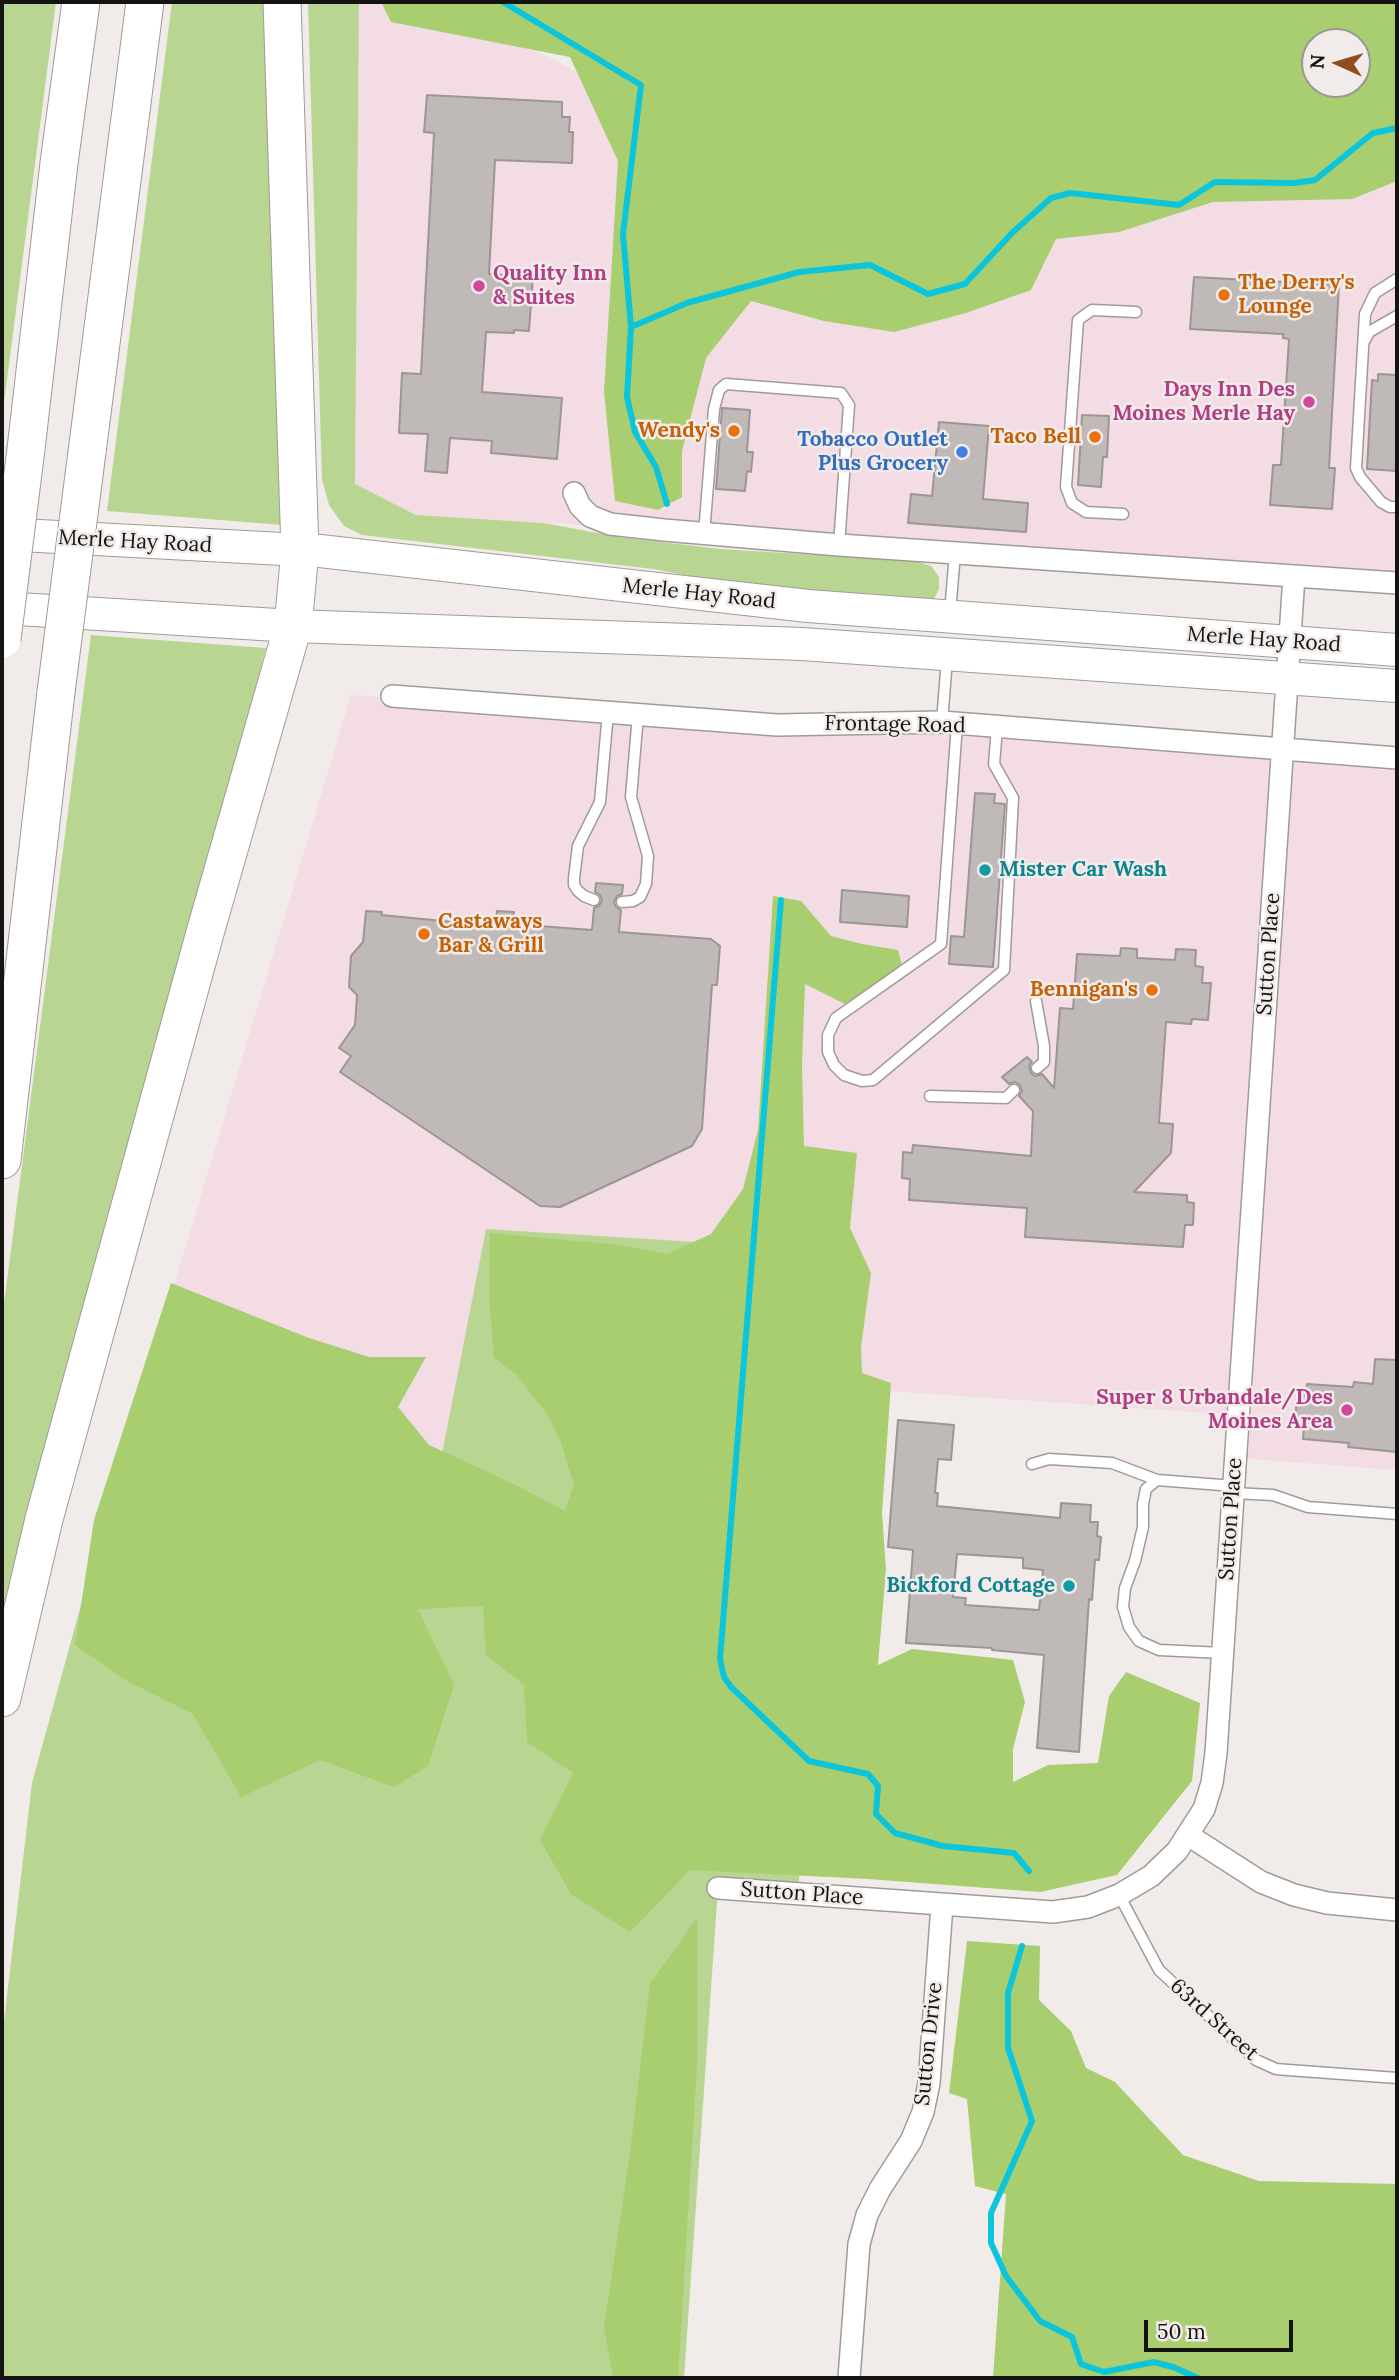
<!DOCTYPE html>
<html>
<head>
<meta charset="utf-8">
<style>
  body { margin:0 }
  #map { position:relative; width:1399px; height:2380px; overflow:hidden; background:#f1ece9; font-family:Lora,serif }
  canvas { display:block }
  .frame { position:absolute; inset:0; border:4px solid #161413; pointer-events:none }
  .north { position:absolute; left:1301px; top:28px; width:70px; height:70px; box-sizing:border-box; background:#f1ece9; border:2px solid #999693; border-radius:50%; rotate:274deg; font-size:19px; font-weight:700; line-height:28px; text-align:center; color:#161413 }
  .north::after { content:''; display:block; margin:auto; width:24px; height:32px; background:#8f4c1c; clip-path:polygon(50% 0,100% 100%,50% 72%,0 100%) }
  .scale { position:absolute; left:1144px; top:2320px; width:149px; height:32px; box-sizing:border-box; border:4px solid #161413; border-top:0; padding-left:9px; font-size:21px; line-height:24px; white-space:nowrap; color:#161413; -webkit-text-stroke:5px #f1ece9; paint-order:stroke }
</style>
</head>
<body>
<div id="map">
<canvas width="1399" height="2380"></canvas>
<div class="frame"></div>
<div class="north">N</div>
<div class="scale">50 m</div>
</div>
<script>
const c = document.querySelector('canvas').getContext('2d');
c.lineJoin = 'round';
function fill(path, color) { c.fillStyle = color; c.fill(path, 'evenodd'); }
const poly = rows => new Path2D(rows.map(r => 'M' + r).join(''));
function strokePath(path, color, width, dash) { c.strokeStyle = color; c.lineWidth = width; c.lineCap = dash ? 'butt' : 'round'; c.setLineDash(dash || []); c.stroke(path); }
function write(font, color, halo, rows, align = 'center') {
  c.font = font + ' Lora,serif'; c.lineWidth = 5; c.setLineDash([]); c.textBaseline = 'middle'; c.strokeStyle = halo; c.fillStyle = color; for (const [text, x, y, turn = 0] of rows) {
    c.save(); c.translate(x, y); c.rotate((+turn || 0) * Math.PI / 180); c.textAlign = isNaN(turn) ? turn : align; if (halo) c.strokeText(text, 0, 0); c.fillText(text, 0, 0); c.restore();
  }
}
const commercial = poly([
  [359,2,444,2,598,83,1340,2,1397,6,1397,583,664,530,416,515,355,484],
  [1315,42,1357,42,1357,84,1315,84],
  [351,695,777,725,942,722,1397,758,1397,1470,1236,1458,1238,1415,831,1387,486,1230,429,1520,111,1496]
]);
const green = poly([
  [2,2,56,2,2,418],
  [172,2,265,2,283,525,107,511],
  [308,2,359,2,355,484,416,515,544,523,619,537,720,549,915,561,931,566,939,577,939,589,934,599,921,605,793,595,653,569,362,535,344,526,329,505,322,479],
  [91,635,266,648,180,970,44,1451,2,1619,2,1319],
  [486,1229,841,1251,798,1894,718,1888,684,2378,2,2378,2,2038,32,1783,111,1496,429,1520]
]);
const forest = poly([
  [381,2,1397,2,1397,181,1352,199,1213,202,1119,232,1056,239,1031,290,966,313,894,332,824,321,751,301,706,358,682,451,682,497,658,510,615,501,604,392,618,161,570,57,391,22],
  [1315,42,1357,42,1357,84,1315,84],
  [773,896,801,901,831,936,862,944,898,950,902,965,847,1005,805,984,802,1065,804,1146,857,1153,850,1228,871,1273,861,1347,862,1373,891,1383,882,1513,886,1569,878,1665,912,1649,1013,1660,1025,1702,1013,1749,1013,1782,1048,1765,1098,1763,1109,1696,1126,1672,1200,1703,1192,1781,1117,1875,1040,1892,868,1879,690,1870,630,1932,571,1894,540,1840,573,1773,527,1742,524,1685,486,1655,483,1606,418,1609,454,1685,428,1766,394,1787,320,1760,241,1797,193,1714,127,1681,75,1645,94,1520,171,1283,309,1338,369,1357,426,1357,398,1407,429,1445,516,1485,565,1511,574,1485,561,1443,549,1417,517,1375,494,1358,489,1295,490,1233,620,1245,667,1254,711,1234,743,1189,758,1130],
  [697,1918,697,2066,678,2378,613,2378,604,2327,630,2154,650,1984],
  [967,1941,1040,1946,1039,2000,1071,2031,1086,2068,1115,2082,1183,2155,1259,2181,1397,2184,1397,2378,993,2378,1006,2194,975,2186,967,2099,949,2093]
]);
const stream = poly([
  [503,2,641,85,623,234,631,327,627,397,635,432,656,467,667,504],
  [631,327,687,303,799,272,870,265,928,294,965,284,1012,233,1051,198,1070,193,1179,205,1215,182,1294,183,1315,180,1373,133,1397,128],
  [781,900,720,1659,724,1677,731,1687,809,1761,868,1774,878,1786,876,1814,895,1833,943,1846,1014,1853,1029,1871],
  [1022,1946,1008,1993,1008,2048,1032,2121,991,2213,991,2243,1006,2276,1040,2321,1072,2337,1081,2364,1104,2372,1154,2362,1173,2367,1198,2378]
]);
const building = poly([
  [427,95,562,102,562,117,570,117,569,132,573,132,572,163,495,160,489,274,533,276,529,331,514,330,514,333,486,332,482,392,562,398,557,459,491,453,492,441,450,438,447,473,425,471,428,434,399,433,402,373,421,374,434,133,424,132,427,95],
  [1194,277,1339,285,1329,468,1335,468,1332,509,1270,505,1273,465,1281,465,1289,339,1283,338,1283,334,1190,329,1194,277],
  [1378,374,1397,375,1397,471,1367,469,1372,380,1378,381,1378,374],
  [722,408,750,410,747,452,753,452,751,472,747,471,745,491,716,489,722,408],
  [1082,415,1109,416,1107,457,1103,457,1101,487,1078,485,1082,415],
  [939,422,989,426,983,499,1028,503,1026,532,908,523,911,494,932,496,939,422],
  [975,793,995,794,994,803,1005,804,993,967,949,964,951,936,964,937,975,793],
  [596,883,623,885,622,894,617,896,614,902,616,907,621,910,619,932,711,939,720,946,717,985,712,985,702,1129,692,1146,560,1207,540,1206,340,1072,351,1056,339,1048,355,1025,357,995,349,987,351,956,363,942,366,911,382,912,381,915,495,926,497,911,514,912,513,924,592,930,594,908,599,906,602,900,600,895,595,892,596,883],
  [842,890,909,896,907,927,840,922,842,890],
  [1121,948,1137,949,1137,958,1175,960,1176,949,1196,950,1195,966,1203,967,1202,983,1211,983,1208,1020,1192,1019,1191,1024,1166,1022,1159,1123,1173,1124,1171,1153,1134,1192,1187,1195,1187,1202,1194,1203,1193,1225,1185,1225,1183,1247,1025,1237,1027,1208,909,1200,910,1179,902,1178,903,1152,912,1153,913,1145,1031,1156,1033,1111,1019,1096,1022,1091,1020,1085,1015,1082,1009,1084,1002,1077,1027,1057,1032,1062,1029,1066,1031,1073,1035,1076,1042,1074,1054,1088,1060,1008,1073,1009,1077,954,1120,956,1121,948],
  [1375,1359,1397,1360,1397,1452,1348,1447,1349,1443,1303,1439,1304,1426,1295,1425,1297,1394,1306,1395,1307,1384,1353,1387,1354,1382,1373,1384,1375,1359],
  [898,1420,954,1425,951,1460,938,1459,935,1493,938,1493,937,1506,1060,1518,1061,1503,1091,1505,1090,1522,1098,1522,1097,1536,1101,1537,1099,1560,1095,1560,1092,1600,1089,1599,1079,1752,1037,1748,1044,1655,992,1650,992,1648,906,1643,913,1550,888,1547,898,1420],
  [957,1554,1023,1558,1023,1568,1043,1570,1039,1610,965,1605,966,1598,953,1597,957,1554]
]);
const lane = poly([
  [1397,279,1375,293,1365,314,1356,468,1360,477,1381,502,1390,507,1397,507],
  [1365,340,1369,332,1397,316],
  [1123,514,1086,512,1072,503,1066,487,1078,320,1092,310,1136,312],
  [704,534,714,409,719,390,726,384,841,393,849,405,839,545],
  [950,613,955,553],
  [942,722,947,659],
  [957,724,941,944,836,1018,828,1035,828,1052,834,1065,844,1075,862,1081,873,1080,1004,970,1013,798,994,764,997,728],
  [594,900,584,896,578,891,574,885,574,878,578,846,600,802,608,712],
  [622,902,633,901,640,897,646,884,648,856,631,797,638,715],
  [1036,1001,1044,1046,1044,1062,1037,1068],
  [930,1096,1006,1098,1014,1090],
  [1032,1464,1049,1459,1112,1463,1157,1480],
  [1233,1493,1273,1495,1308,1507,1397,1514],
  [1223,1653,1159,1650,1139,1641,1129,1627,1123,1607,1125,1588,1135,1561,1143,1527,1143,1504,1146,1489,1157,1480,1234,1486],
  [1119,1895,1159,1970,1256,2060,1276,2069,1288,2070,1397,2078]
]);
const street = poly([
  [574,493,580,506,590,516,610,524,664,530,839,545,1397,583],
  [392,696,777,725,942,722,1397,758],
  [1188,1835,1261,1882,1294,1895,1327,1903,1397,1910],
  [718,1888,1053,1912,1088,1907,1119,1895,1151,1876,1177,1851,1204,1809,1212,1783,1216,1753,1294,576],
  [849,2378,859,2244,867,2215,880,2189,911,2141,923,2112,929,2083,942,1905]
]);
const primary = poly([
  [2,534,320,551,808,606,1397,650],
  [2,608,293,626,802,644,1397,686]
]);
const highway = poly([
  [26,449,59,163,81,2],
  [87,452,145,2],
  [2,1160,56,692],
  [2,1698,44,1519,205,933,293,626,300,551,282,2]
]);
const highwayBridge = poly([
  [2,639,26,449],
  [56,692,87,452]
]);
const markers = [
  [479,286,7,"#d1479c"],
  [1224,295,7,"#e8710a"],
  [1309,402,7,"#d1479c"],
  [734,431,7,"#e8710a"],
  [1095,437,7,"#e8710a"],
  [962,452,7,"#3f7fe0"],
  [985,870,7,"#0f9aa8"],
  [424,934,7,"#e8710a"],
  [1152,990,7,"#e8710a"],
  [1347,1410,7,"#d1479c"],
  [1069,1586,7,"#0f9aa8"]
];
const hotelNames = [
  ["Quality Inn",493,274,"left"],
  ["& Suites",493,298,"left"],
  ["Days Inn Des",1295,390],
  ["Moines Merle Hay",1295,414],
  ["Super 8 Urbandale/Des",1333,1398],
  ["Moines Area",1333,1422]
];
const foodNames = [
  ["The Derry's",1238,283,"left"],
  ["Lounge",1238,307,"left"],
  ["Wendy's",720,431],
  ["Taco Bell",1081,437],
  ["Castaways",438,922,"left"],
  ["Bar & Grill",438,946,"left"],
  ["Bennigan's",1138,990]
];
const shopNames = [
  ["Tobacco Outlet",948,440],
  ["Plus Grocery",948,464]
];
const streetNames = [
  ["Merle Hay Road",135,542,3],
  ["Merle Hay Road",699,594,6],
  ["Merle Hay Road",1264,640,4],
  ["Frontage Road",895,725,1],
  ["Sutton Place",1269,954,-86],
  ["Sutton Place",1231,1519,-86],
  ["Sutton Place",802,1894,4],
  ["63rd Street",1214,2020,42],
  ["Sutton Drive",929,2044,-84]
];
const cultureNames = [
  ["Mister Car Wash",999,870],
  ["Bickford Cottage",1055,1586,"right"]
];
fill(commercial, '#f4dce5');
fill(green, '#b8d591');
fill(forest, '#a8ce70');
strokePath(stream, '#0cc5db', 6);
fill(building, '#bfbab7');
strokePath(building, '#9b9693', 2);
strokePath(lane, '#a09b98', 13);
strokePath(street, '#a09b98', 24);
strokePath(primary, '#a09b98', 34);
strokePath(highway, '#a09b98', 39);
strokePath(lane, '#fff', 10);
strokePath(street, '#fff', 21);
strokePath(primary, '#fff', 32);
strokePath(highway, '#fff', 37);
strokePath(highwayBridge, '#a09b98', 39, []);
strokePath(highwayBridge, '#fff', 37);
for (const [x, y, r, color] of markers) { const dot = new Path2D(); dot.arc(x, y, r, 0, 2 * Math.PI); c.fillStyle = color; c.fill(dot); strokePath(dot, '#f1ece9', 2.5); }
write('bold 21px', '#b23c85', '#f1ece9', hotelNames, 'right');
write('bold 21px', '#c56008', '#f1ece9', foodNames, 'right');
write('bold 21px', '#366cbe', '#f1ece9', shopNames, 'right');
write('21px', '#161413', '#f1ece9', streetNames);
write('bold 21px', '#0d838f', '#f1ece9', cultureNames, 'left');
</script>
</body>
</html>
